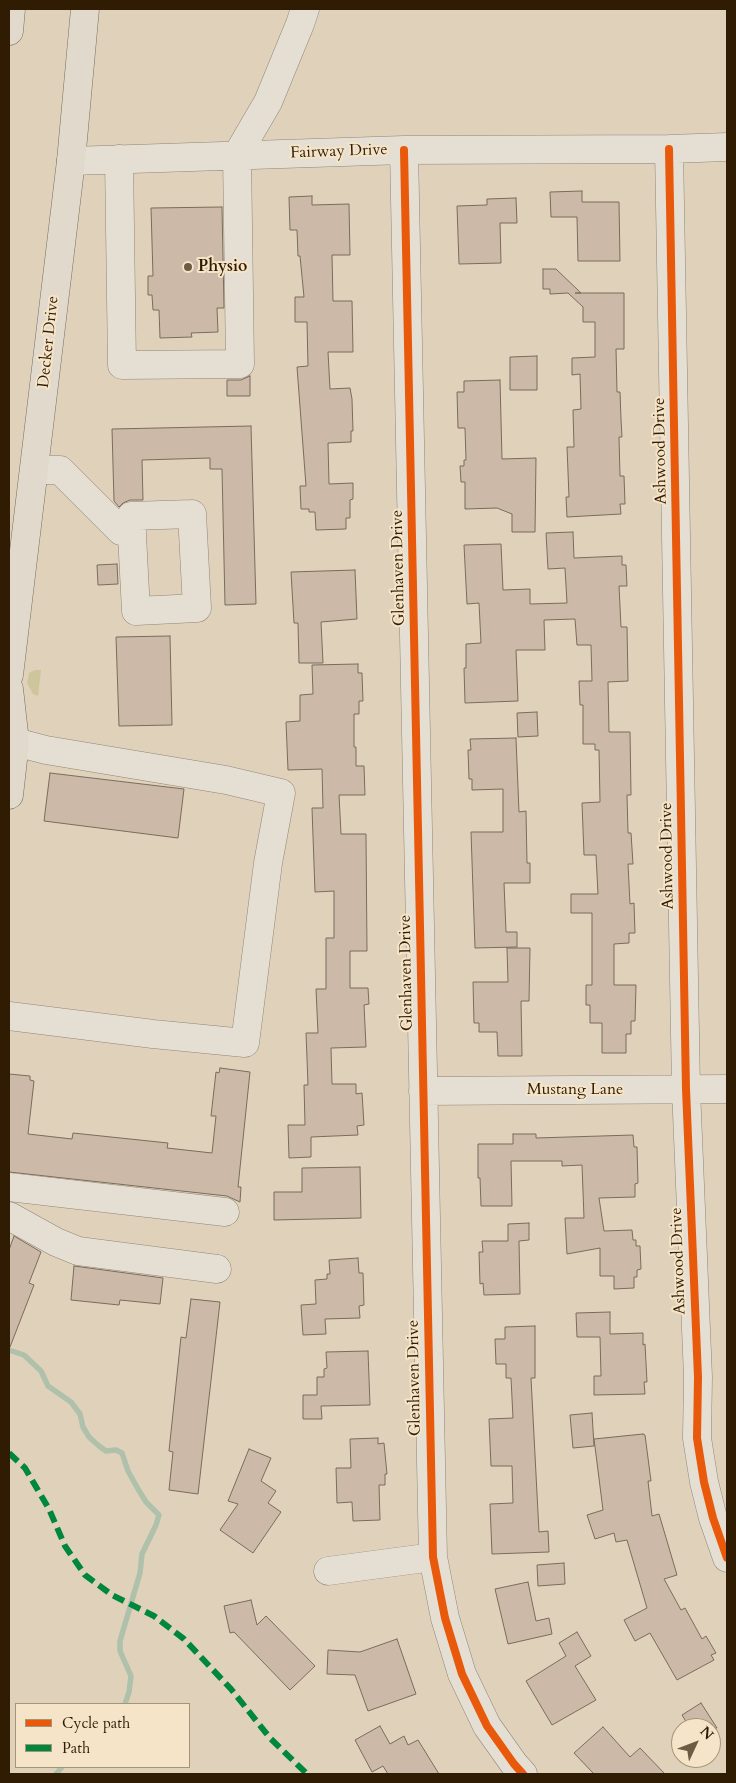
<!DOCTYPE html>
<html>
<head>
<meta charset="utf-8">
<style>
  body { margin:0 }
  #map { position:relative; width:736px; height:1783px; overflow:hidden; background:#e0d2ba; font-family:Cardo,serif }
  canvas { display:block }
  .frame { position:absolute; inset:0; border:10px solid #2f1c03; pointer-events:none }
  .legend { position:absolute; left:15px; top:1703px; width:175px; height:65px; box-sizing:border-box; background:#f5e4c8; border:1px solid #a69479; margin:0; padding:6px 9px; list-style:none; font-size:15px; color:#2f1c03 }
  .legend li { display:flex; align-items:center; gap:10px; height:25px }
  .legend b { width:25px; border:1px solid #a69479 }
  .north { position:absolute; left:671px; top:1718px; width:50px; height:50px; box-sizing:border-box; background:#f5e4c8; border:1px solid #a69479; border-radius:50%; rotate:47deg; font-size:14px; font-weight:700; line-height:20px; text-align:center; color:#2f1c03 }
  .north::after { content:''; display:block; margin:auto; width:18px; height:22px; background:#6d5c43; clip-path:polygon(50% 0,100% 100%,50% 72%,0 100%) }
</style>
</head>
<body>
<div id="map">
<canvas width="736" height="1783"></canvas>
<div class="frame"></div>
<ul class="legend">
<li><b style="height:6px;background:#e8590c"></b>Cycle path</li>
<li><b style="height:6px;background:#00873e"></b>Path</li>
</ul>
<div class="north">N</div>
</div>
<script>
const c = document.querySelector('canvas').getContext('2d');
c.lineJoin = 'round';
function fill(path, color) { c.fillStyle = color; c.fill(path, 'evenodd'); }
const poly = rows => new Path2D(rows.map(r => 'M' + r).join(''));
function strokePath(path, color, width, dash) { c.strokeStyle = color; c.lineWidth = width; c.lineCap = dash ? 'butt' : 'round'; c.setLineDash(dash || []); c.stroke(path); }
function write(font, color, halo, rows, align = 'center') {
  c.font = font + ' Cardo,serif'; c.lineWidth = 4; c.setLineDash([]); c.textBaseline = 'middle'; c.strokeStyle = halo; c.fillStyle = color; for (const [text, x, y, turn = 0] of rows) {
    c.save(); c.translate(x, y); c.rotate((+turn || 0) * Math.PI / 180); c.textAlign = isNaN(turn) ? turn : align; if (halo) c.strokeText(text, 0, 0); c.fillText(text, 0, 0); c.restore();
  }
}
const green = poly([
  [35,670,41,670,38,696,33,694,27,683,29,673]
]);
const stream = poly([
  [9,1350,24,1355,41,1371,48,1386,71,1402,80,1414,83,1427,89,1437,99,1446,106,1451,116,1450,122,1453,128,1471,138,1489,146,1502,159,1515,156,1525,142,1554,140,1573,120,1641,120,1651,131,1676,129,1692,125,1704],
  [56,1774,62,1767]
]);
const building = poly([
  [582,191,582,202,619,202,620,261,578,261,577,217,551,217,550,192,582,191],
  [312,196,312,205,349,204,350,255,332,255,333,301,352,301,353,352,328,352,330,389,350,388,352,399,353,431,351,431,351,442,328,443,329,484,353,483,353,499,350,500,350,518,346,518,346,529,316,530,315,512,309,512,309,509,301,509,300,486,306,486,297,367,308,366,307,322,295,322,295,297,304,297,300,256,298,256,297,230,290,230,289,197,312,196],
  [516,198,517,223,500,223,501,263,459,264,457,206,487,205,487,199,516,198],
  [222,207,224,308,217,308,218,332,191,333,192,337,160,338,159,310,153,310,152,295,148,295,148,276,153,276,151,208,222,207],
  [543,269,556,269,581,293,575,293,624,293,624,349,616,349,617,392,620,392,621,419,622,437,619,437,620,476,624,476,625,504,620,504,621,514,567,517,566,497,569,497,567,447,574,447,573,410,581,409,580,374,572,375,572,358,595,357,595,322,583,322,583,307,568,293,550,294,550,289,543,289,543,269],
  [537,356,537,390,510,390,510,357,537,356],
  [250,376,250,396,227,396,227,380,241,380,250,376],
  [500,380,502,459,536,458,535,532,512,532,512,514,497,508,465,509,465,482,461,482,460,466,464,466,464,460,466,460,465,428,458,428,457,392,464,392,464,381,500,380],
  [251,426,256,604,225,605,222,469,210,469,210,458,142,460,143,500,130,500,123,503,119,507,114,501,112,429,251,426],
  [573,532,574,558,622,556,622,565,626,565,627,586,619,586,621,627,627,627,628,681,608,682,609,732,630,732,631,795,627,795,628,833,631,833,633,864,628,864,630,904,634,903,635,933,629,933,629,943,614,944,614,985,636,985,635,1021,631,1021,631,1034,626,1034,626,1053,602,1053,602,1023,590,1023,590,1005,586,1005,586,985,592,985,592,913,571,913,571,894,598,894,596,855,584,855,582,803,600,802,599,750,595,750,595,744,583,744,583,705,580,705,579,681,592,681,591,645,577,645,575,619,544,620,545,650,516,650,518,701,465,703,464,668,466,668,466,644,481,643,479,603,467,604,464,545,501,544,503,590,530,589,530,604,567,603,565,568,548,569,546,533,573,532],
  [117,564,118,584,98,585,97,565,117,564],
  [355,570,357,619,321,622,323,663,299,663,298,623,294,623,291,572,355,570],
  [170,636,172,725,119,726,116,637,170,636],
  [358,664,358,673,362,673,363,701,359,701,359,714,354,714,354,747,356,747,356,766,364,766,365,795,339,795,341,834,366,834,367,951,350,951,350,988,368,988,369,1004,364,1005,366,1047,331,1048,332,1084,356,1084,356,1094,362,1093,364,1125,357,1126,358,1135,311,1137,311,1157,289,1158,288,1125,305,1125,304,1085,308,1085,306,1033,318,1033,316,989,326,989,326,938,334,938,334,891,315,892,312,808,323,808,322,769,288,770,286,722,300,721,300,695,313,694,312,665,358,664],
  [537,712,538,736,518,737,517,713,537,712],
  [516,738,519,812,526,811,527,863,530,863,530,883,504,883,506,932,517,932,517,947,475,948,471,832,503,832,503,789,472,790,472,779,469,779,468,750,471,750,470,739,516,738],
  [50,773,184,789,178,838,44,821,50,773],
  [507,948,530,948,529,1001,521,1001,522,1056,498,1056,497,1032,479,1032,479,1023,474,1023,473,982,508,982,507,948],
  [220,1068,250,1072,238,1187,241,1187,240,1202,227,1196,9,1172,9,1074,30,1076,30,1080,34,1081,28,1134,72,1139,73,1133,168,1143,167,1148,212,1153,216,1116,211,1116,216,1072,219,1073,220,1068],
  [513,1134,536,1134,536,1138,633,1135,634,1147,637,1147,638,1183,635,1184,635,1197,599,1198,604,1231,632,1230,633,1240,636,1240,636,1246,640,1246,641,1269,637,1270,637,1277,634,1277,634,1288,614,1289,614,1276,600,1276,600,1248,567,1254,565,1218,584,1218,582,1165,562,1166,562,1161,511,1161,512,1206,481,1206,480,1178,478,1178,478,1144,513,1144,513,1134],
  [360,1167,361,1218,274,1220,274,1192,302,1192,302,1168,360,1167],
  [529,1223,529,1240,519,1241,520,1294,484,1295,483,1283,480,1284,479,1252,483,1252,482,1241,508,1241,508,1224,529,1223],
  [14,1236,41,1252,29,1283,34,1285,10,1347,9,1346,9,1250,14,1236],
  [358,1258,359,1273,363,1273,364,1305,359,1306,360,1318,325,1319,326,1334,303,1335,301,1305,316,1304,315,1280,327,1279,327,1274,330,1274,329,1260,358,1258],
  [74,1266,163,1278,160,1304,120,1300,119,1305,71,1300,74,1266],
  [191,1299,220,1302,198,1494,169,1490,173,1452,169,1451,181,1337,186,1338,191,1299],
  [610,1312,610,1334,643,1333,643,1345,645,1344,647,1382,644,1382,645,1394,594,1395,594,1376,601,1376,600,1337,577,1337,576,1313,610,1312],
  [535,1326,535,1378,531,1378,539,1532,548,1531,549,1552,492,1554,490,1504,513,1503,512,1466,491,1466,489,1419,513,1418,511,1378,506,1378,506,1364,496,1364,495,1339,505,1339,505,1327,535,1326],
  [368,1351,370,1405,321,1406,322,1419,303,1419,303,1395,317,1395,317,1377,324,1377,324,1369,327,1368,326,1352,368,1351],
  [592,1413,594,1446,573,1448,570,1415,592,1413],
  [643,1434,645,1435,651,1481,648,1481,652,1516,659,1514,677,1575,664,1579,681,1610,685,1608,702,1639,706,1636,716,1653,711,1655,714,1660,677,1680,650,1633,635,1641,624,1620,647,1608,627,1540,616,1542,614,1533,595,1539,587,1515,603,1510,594,1439,643,1434],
  [378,1438,378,1444,384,1443,387,1474,385,1474,385,1485,379,1485,380,1520,353,1521,352,1502,337,1503,336,1468,351,1468,350,1439,378,1438],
  [249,1449,271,1458,261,1481,276,1491,268,1503,281,1512,253,1553,220,1530,238,1504,228,1501,249,1449],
  [564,1563,565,1584,538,1586,537,1565,564,1563],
  [528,1582,536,1621,549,1618,552,1634,508,1644,495,1589,528,1582],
  [251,1600,257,1625,266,1616,315,1666,290,1690,234,1632,230,1633,224,1606,251,1600],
  [577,1632,591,1656,575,1666,596,1700,552,1725,526,1681,566,1656,559,1643,577,1632],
  [397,1639,416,1694,368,1711,355,1675,327,1674,328,1650,360,1652,397,1639],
  [701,1703,717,1728,690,1728,682,1715,701,1703],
  [380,1726,390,1744,404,1736,408,1745,418,1740,439,1774,388,1774,383,1766,372,1772,355,1740,380,1726],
  [603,1727,630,1757,640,1748,665,1774,594,1774,574,1753,603,1727]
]);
const minor = poly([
  [669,149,686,1089,698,1377,697,1438,704,1482,713,1518,727,1558],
  [404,150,433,1557,445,1618,462,1674,487,1726,514,1764,523,1774],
  [119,159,122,365,240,364,237,155,268,102,300,24,305,9],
  [71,161,404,150,669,149,727,147],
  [35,470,60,470,121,531,132,532],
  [192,514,197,608,136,611,131,516,192,514],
  [9,1016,153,1034,245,1043,268,863,281,793,226,780,46,750,15,742],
  [423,1091,727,1089],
  [9,1187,225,1212],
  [9,1216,56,1242,78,1251,217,1269],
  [328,1571,433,1557]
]);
const major = poly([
  [9,675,71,161,85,9],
  [9,689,15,742,9,795]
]);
const highway = poly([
  [9,31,11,9]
]);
const quiet = poly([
  [9,1453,25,1468,49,1509,65,1546,85,1575,112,1595,154,1616,184,1639,231,1689,270,1738,307,1774]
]);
const cycleway = poly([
  [669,149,686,1089,698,1377,697,1438,704,1482,713,1518,727,1558],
  [404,150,433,1557,445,1618,462,1674,487,1726,514,1764,523,1774]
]);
const markers = [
  [188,267,5,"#6d5c43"]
];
const streetNames = [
  ["Fairway Drive",339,152,-2],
  ["Decker Drive",49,342,-84],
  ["Ashwood Drive",661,451,-91],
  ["Glenhaven Drive",399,568,-91],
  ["Ashwood Drive",668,856,-91],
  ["Glenhaven Drive",407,973,-91],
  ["Mustang Lane",575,1090],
  ["Ashwood Drive",679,1261,-92],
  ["Glenhaven Drive",415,1378,-91]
];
const poiNames = [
  ["Physio",198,267]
];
fill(green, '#cfc59c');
strokePath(stream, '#afc1ab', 5.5);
fill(building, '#cdb9a7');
strokePath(building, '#776d5d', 1);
strokePath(minor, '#908675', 29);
strokePath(major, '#776d5d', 29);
strokePath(highway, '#776d5d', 29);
strokePath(minor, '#e5ded3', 28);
strokePath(major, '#e1d9cb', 28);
strokePath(highway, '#e1d9cb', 28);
strokePath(quiet, '#00873e', 6, [12, 6]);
strokePath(cycleway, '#e8590c', 8);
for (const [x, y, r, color] of markers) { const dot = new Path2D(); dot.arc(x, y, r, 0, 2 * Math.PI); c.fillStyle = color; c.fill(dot); strokePath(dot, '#f5e4c8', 2); }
write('16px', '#2f1c03', '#f5e4c8', streetNames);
write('bold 16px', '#2f1c03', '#f5e4c8', poiNames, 'left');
</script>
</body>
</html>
